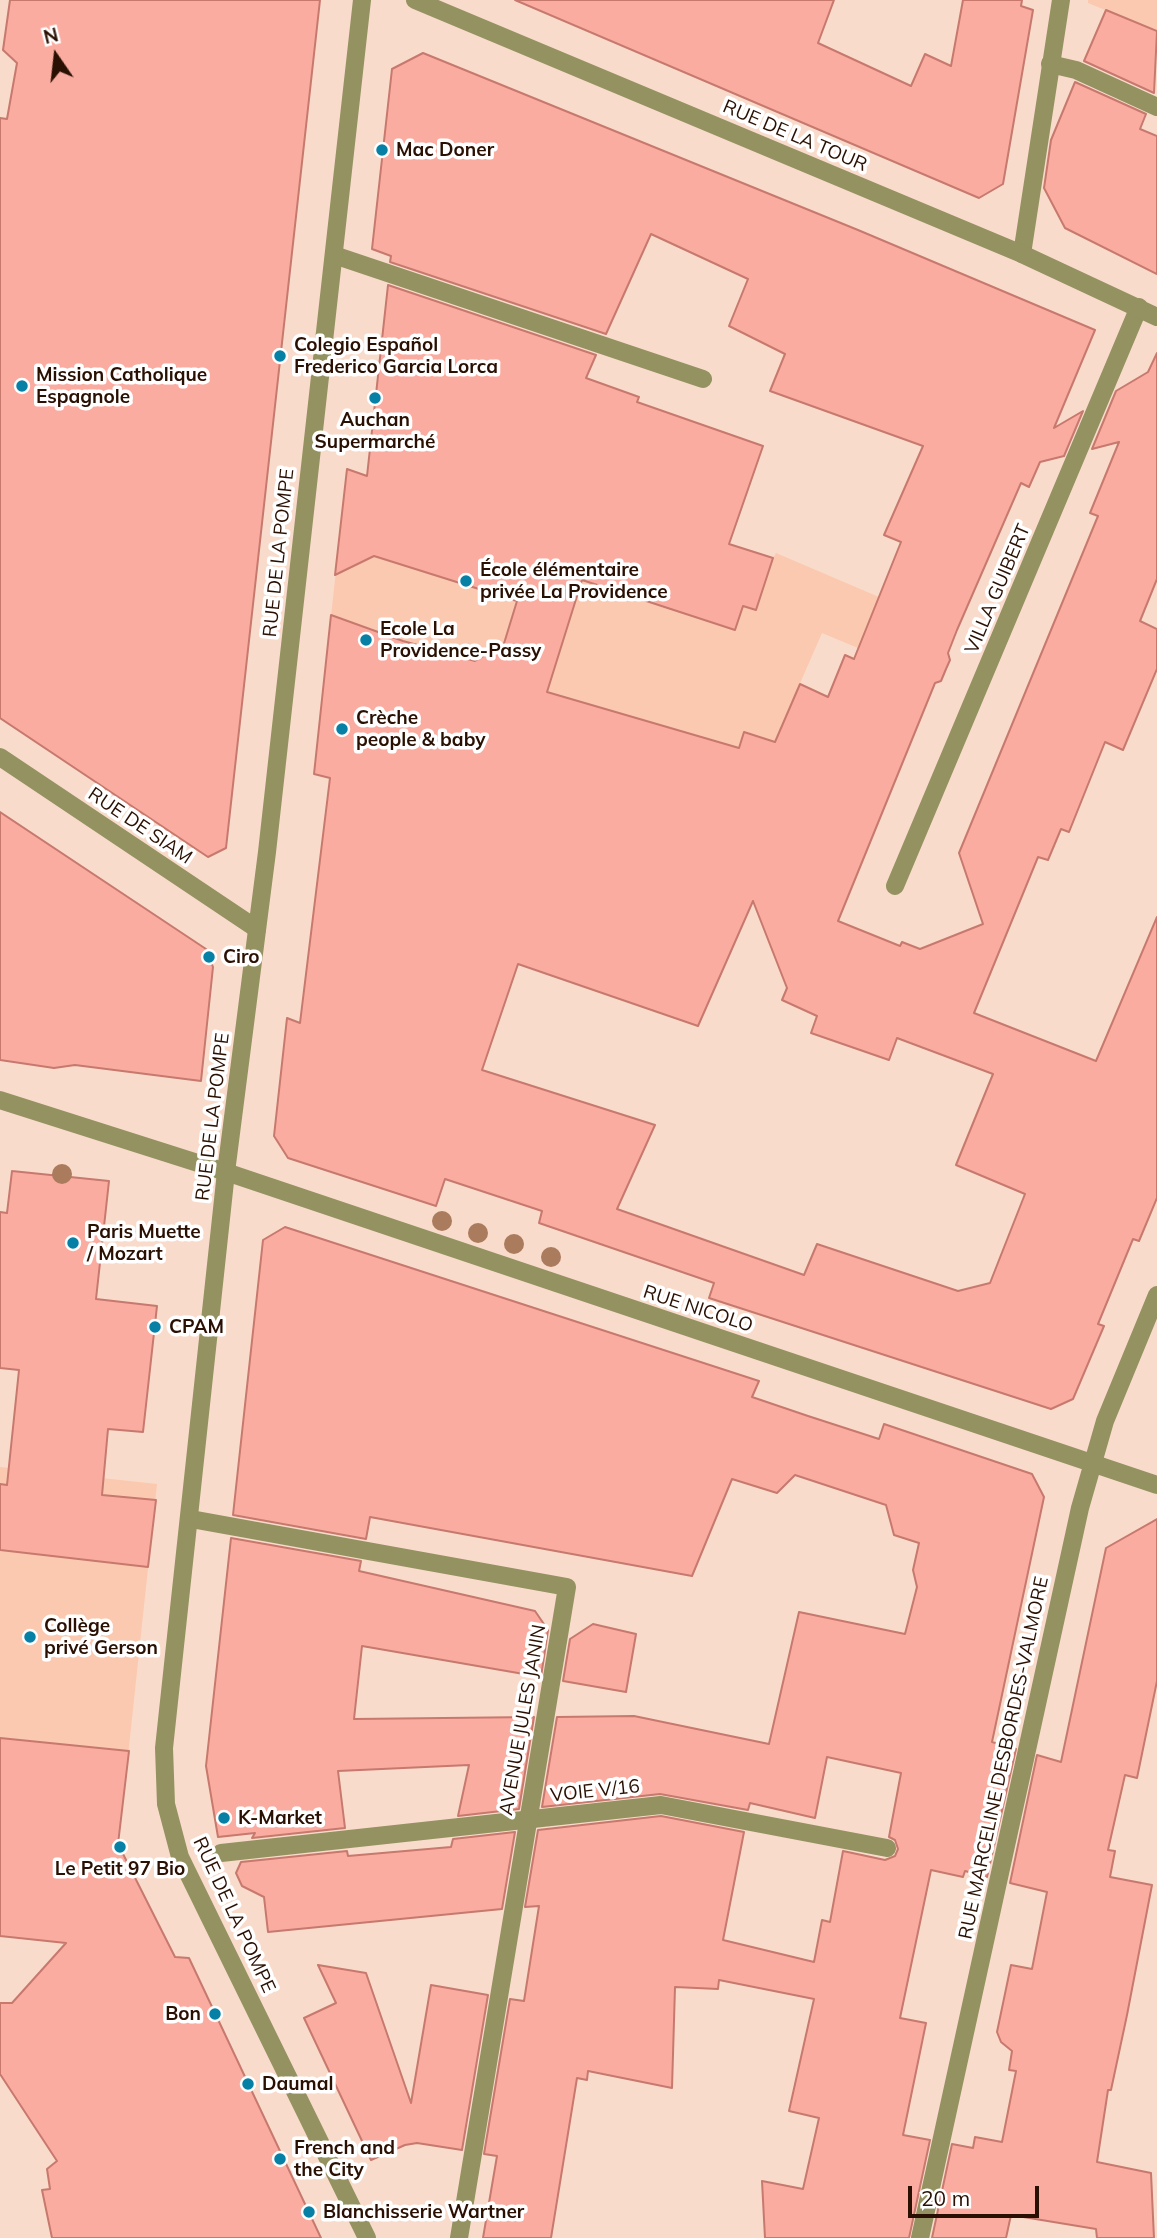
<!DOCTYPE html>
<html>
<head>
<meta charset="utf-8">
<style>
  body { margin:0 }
  #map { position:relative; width:1157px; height:2238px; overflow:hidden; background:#f9dbcb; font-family:Mulish,sans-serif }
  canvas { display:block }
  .north { position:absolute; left:21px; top:21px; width:70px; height:70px; -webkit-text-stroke:5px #fff; paint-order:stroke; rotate:346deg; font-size:19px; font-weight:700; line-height:28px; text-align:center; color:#2a1003 }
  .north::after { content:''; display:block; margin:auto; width:24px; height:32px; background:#2a1003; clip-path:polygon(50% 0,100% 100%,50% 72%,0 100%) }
  .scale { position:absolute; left:908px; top:2186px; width:131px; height:32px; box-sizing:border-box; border:4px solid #2a1003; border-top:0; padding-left:9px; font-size:21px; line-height:24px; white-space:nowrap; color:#2a1003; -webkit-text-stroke:5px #fff; paint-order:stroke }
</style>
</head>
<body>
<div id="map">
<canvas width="1157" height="2238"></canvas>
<div class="north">N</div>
<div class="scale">20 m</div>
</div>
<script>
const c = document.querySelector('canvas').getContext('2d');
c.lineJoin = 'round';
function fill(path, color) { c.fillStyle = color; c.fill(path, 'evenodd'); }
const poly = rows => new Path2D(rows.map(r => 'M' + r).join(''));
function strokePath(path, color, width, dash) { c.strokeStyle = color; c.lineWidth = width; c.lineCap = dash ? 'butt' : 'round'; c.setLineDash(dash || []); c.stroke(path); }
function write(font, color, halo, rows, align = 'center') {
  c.font = font + ' Mulish,sans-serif'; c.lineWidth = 7; c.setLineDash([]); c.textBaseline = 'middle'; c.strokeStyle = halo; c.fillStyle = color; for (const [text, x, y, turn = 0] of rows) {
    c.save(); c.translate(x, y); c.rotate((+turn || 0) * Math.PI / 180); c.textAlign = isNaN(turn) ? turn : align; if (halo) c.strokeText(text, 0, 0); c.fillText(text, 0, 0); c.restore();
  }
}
const built = poly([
  [1088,0,1157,0,1157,31,1088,3],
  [347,469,591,552,607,504,773,558,776,553,879,597,858,648,822,633,745,809,324,681],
  [0,1467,157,1484,122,1812,102,1811,175,1957,0,1936]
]);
const building = poly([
  [10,0,320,0,226,848,208,857,0,718,0,118,7,119,17,63,3,50,10,0],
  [515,0,834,0,818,43,911,86,925,54,951,66,963,0,1022,0,1021,6,1033,10,1003,184,979,198,515,0],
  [1106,10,1157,31,1154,93,1084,61,1106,10],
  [423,53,858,230,1095,330,1054,428,1083,411,1064,456,1040,462,1029,487,1021,483,957,630,948,653,950,660,946,669,941,681,935,683,838,921,900,946,902,942,920,949,983,924,959,853,1098,516,1090,513,1119,442,1092,449,1116,391,1148,372,1157,353,1157,579,1140,621,1157,629,1157,669,1123,750,1105,742,1069,832,1061,829,1048,860,1038,857,974,1013,1096,1061,1157,917,1157,1198,1139,1241,1133,1239,1098,1324,1104,1326,1073,1399,1051,1409,709,1298,714,1283,539,1223,542,1211,445,1179,436,1206,288,1158,274,1136,287,1018,300,1023,330,778,314,774,331,615,403,641,475,661,487,654,502,650,517,601,374,556,335,575,347,469,367,476,388,285,596,355,586,378,639,397,637,402,763,446,729,544,773,558,756,610,743,606,735,630,582,580,547,692,739,748,744,732,775,742,800,684,828,697,845,655,854,659,901,542,884,535,923,446,770,391,785,354,729,326,748,279,651,234,606,334,390,262,391,256,372,249,392,69,423,53],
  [753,901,787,988,782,1000,817,1016,811,1033,889,1060,897,1038,993,1074,956,1165,1025,1194,990,1283,958,1291,817,1244,804,1275,617,1209,655,1125,482,1070,518,964,698,1026,753,901],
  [1075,82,1146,114,1140,129,1157,136,1157,274,1065,228,1044,188,1051,140,1075,82],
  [0,812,206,949,213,967,201,1081,75,1065,54,1068,0,1060,0,812],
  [12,1171,109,1181,96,1299,157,1306,143,1432,108,1429,102,1495,156,1500,148,1567,0,1550,0,1484,7,1485,19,1370,0,1368,0,1212,7,1213,12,1171],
  [285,1227,759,1381,752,1397,808,1416,879,1439,884,1424,1032,1474,1044,1497,992,1742,1016,1749,987,1877,965,1871,963,1877,931,1870,900,2018,926,2023,903,2135,930,2140,909,2238,765,2238,762,2181,803,2189,819,2118,789,2111,814,1999,719,1980,718,1989,675,1987,672,2088,588,2071,587,2080,577,2078,551,2238,483,2238,497,2156,484,2154,510,1999,524,2001,539,1906,525,1907,538,1830,661,1816,744,1832,723,1940,814,1962,822,1920,830,1922,843,1851,885,1860,895,1856,898,1849,895,1840,889,1837,901,1773,827,1757,815,1818,750,1803,748,1810,660,1794,542,1807,557,1717,634,1716,769,1744,799,1612,905,1634,917,1587,913,1570,919,1543,894,1535,886,1505,795,1475,777,1493,732,1479,692,1576,370,1517,366,1539,233,1515,263,1240,285,1227],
  [1157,1519,1157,1681,1137,1778,1125,1775,1108,1850,1115,1851,1110,1877,1152,1885,1127,2015,1111,2090,1108,2090,1097,2162,1151,2173,1154,2238,1097,2238,1096,2229,1011,2215,1006,2238,932,2238,952,2144,973,2148,975,2137,1002,2142,1016,2071,1009,2070,1012,2051,1001,2042,997,2032,1011,1965,1032,1969,1047,1892,1010,1883,1037,1755,1061,1762,1106,1548,1157,1519],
  [231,1538,361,1561,359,1571,535,1611,548,1630,541,1677,362,1646,354,1719,534,1717,519,1809,458,1816,469,1765,338,1771,345,1828,252,1838,255,1833,218,1837,206,1766,231,1538],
  [593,1624,636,1634,626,1692,563,1681,570,1639,593,1624],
  [0,1738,129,1751,118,1844,175,1957,189,1958,321,2238,52,2238,42,2190,50,2189,47,2169,57,2161,0,2074,0,2003,12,2003,66,1943,0,1936,0,1738],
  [515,1832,502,1909,268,1932,264,1897,242,1886,236,1873,241,1862,347,1851,348,1856,451,1847,453,1839,515,1832],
  [318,1965,366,1973,411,2103,431,1985,488,1995,462,2150,417,2143,405,2145,371,2160,304,2018,336,2003,318,1965]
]);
const service = poly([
  [1050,64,1076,70,1157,107],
  [334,255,703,379],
  [895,886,1139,307],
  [221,1853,661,1805,887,1848]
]);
const minor = poly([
  [1022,254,1061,0],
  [0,757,257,929],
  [0,1100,226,1172,1157,1485],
  [191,1519,567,1587,459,2238],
  [920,2238,1080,1508,1105,1421,1157,1295]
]);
const tertiary = poly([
  [362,0,267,852,226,1172,164,1748,166,1804,180,1857,367,2238],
  [415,0,1022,254,1157,317]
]);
const trees = [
  [62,1174],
  [442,1221],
  [478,1233],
  [514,1244],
  [551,1257]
];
const markers = [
  [382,150,7,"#0780a6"],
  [280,356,7,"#0780a6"],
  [22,386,7,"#0780a6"],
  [375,398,7,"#0780a6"],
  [466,581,7,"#0780a6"],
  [366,640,7,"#0780a6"],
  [342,729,7,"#0780a6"],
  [209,957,7,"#0780a6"],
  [73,1243,7,"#0780a6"],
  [155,1327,7,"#0780a6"],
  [30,1637,7,"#0780a6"],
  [224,1818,7,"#0780a6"],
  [120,1847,7,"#0780a6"],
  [215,2014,7,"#0780a6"],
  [248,2084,7,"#0780a6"],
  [280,2159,7,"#0780a6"],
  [309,2212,7,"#0780a6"]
];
const streetNames = [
  ["RUE DE LA TOUR",795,136,23],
  ["RUE DE LA POMPE",279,553,-84],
  ["VILLA GUIBERT",998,589,-67],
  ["RUE DE SIAM",140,826,34],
  ["RUE DE LA POMPE",213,1117,-83],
  ["RUE NICOLO",698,1309,18],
  ["AVENUE JULES JANIN",523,1720,-80],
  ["RUE MARCELINE DESBORDES-VALMORE",1004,1758,-78],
  ["VOIE V/16",595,1791,-6],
  ["RUE DE LA POMPE",234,1915,65]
];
const poiNames = [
  ["Mac Doner",396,150],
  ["Colegio Español",294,345],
  ["Frederico Garcia Lorca",294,367],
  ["Mission Catholique",36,375],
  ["Espagnole",36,397],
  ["Auchan",375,420,"center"],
  ["Supermarché",375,442,"center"],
  ["École élémentaire",480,570],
  ["privée La Providence",480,592],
  ["Ecole La",380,629],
  ["Providence-Passy",380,651],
  ["Crèche",356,718],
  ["people & baby",356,740],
  ["Ciro",223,957],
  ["Paris Muette",87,1232],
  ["/ Mozart",87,1254],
  ["CPAM",169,1327],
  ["Collège",44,1626],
  ["privé Gerson",44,1648],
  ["K-Market",238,1818],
  ["Le Petit 97 Bio",120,1869,"center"],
  ["Bon",201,2014,"right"],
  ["Daumal",262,2084],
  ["French and",294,2148],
  ["the City",294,2170],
  ["Blanchisserie Wartner",323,2212]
];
fill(built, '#fbc9b0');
fill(building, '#fbaca1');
strokePath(building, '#c7796e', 2);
strokePath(service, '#939260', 18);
strokePath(minor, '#939260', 18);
strokePath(tertiary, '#939260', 18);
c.fillStyle = '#aa7b5d';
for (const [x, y] of trees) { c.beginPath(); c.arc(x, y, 10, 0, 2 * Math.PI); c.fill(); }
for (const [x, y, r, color] of markers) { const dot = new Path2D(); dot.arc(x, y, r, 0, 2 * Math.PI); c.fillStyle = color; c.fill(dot); strokePath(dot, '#fff', 2.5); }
write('19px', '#2a1003', '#fff', streetNames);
write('bold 19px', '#2a1003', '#fff', poiNames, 'left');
</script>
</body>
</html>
